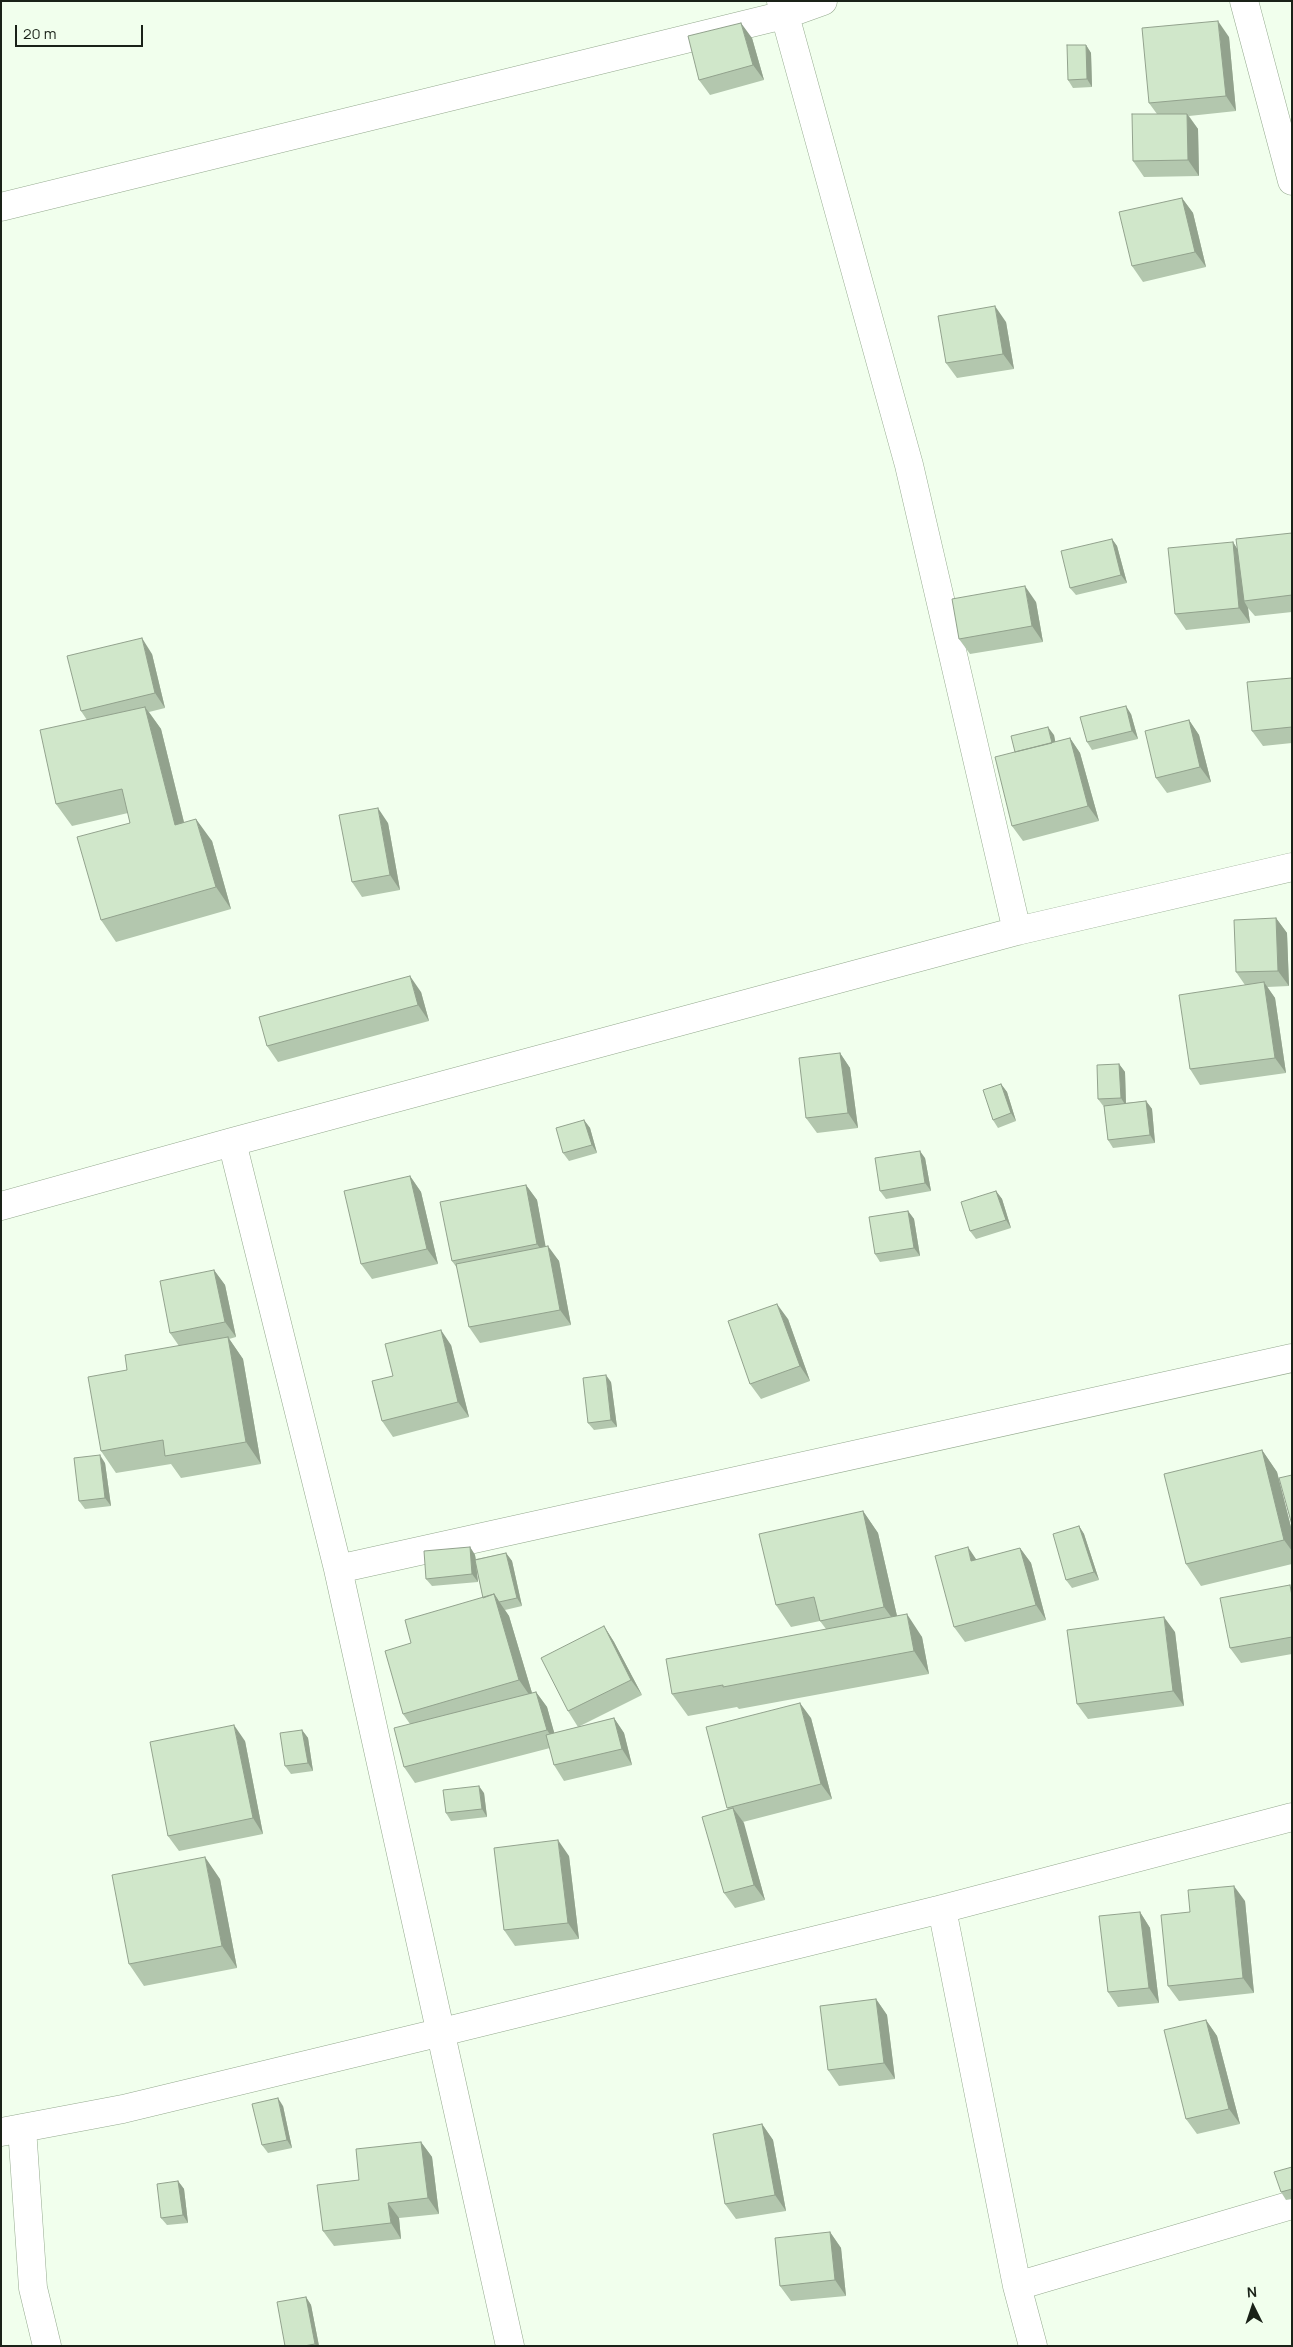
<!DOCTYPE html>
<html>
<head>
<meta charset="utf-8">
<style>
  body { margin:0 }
  #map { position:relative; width:1293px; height:2347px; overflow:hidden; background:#f1ffed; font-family:Manrope,sans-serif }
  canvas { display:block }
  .frame { position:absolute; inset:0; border:2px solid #1a2218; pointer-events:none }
  .north { position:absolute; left:1228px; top:2282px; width:50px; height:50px; -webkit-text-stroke:4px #f1ffed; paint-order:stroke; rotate:356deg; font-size:14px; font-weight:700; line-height:20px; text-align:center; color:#1a2218 }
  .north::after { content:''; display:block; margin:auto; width:18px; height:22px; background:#1a2218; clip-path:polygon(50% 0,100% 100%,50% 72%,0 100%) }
  .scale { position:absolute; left:15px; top:25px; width:128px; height:22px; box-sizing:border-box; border:2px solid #1a2218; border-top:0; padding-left:6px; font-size:15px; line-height:18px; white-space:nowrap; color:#1a2218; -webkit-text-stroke:4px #f1ffed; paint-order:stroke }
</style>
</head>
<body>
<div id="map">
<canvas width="1293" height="2347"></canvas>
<div class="frame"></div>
<div class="north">N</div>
<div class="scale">20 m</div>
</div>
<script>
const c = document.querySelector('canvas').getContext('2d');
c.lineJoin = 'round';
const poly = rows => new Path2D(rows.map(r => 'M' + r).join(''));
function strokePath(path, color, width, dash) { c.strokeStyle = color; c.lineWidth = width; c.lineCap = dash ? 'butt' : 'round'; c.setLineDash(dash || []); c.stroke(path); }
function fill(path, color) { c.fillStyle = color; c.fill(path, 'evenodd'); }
const minor = poly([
  [781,1,909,465,1017,931],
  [1244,1,1292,181],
  [1,207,784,15,823,1],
  [232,1142,338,1569,510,2346],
  [1,1206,232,1142,1017,931,1292,867],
  [338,1569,1292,1358],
  [942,1909,1017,2286,1033,2346],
  [22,2128,33,2288,47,2346],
  [1,2132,123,2109,442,2032,942,1909,1292,1817],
  [1017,2286,1292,2205]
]);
const wall = poly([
  [1229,37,1236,111,1189,116,1198,129,1199,176,1144,177,1133,161,1157,114,1149,103],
  [752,38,764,80,710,95,699,80],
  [1086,45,1091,53,1092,87,1073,88,1068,80],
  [1182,198,1193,213,1206,267,1143,282,1132,266],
  [1006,322,1014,369,957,378,946,363],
  [1292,533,1292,612,1255,616,1248,608,1250,623,1186,630,1175,614,1233,542,1237,549],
  [1112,539,1117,546,1127,583,1076,595,1070,588],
  [1036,602,1043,642,970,654,959,639],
  [152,654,165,708,149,712,161,729,184,822,212,841,231,909,116,942,101,920,130,823,128,813,72,826,56,804,87,720,81,711],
  [1292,678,1292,743,1263,746,1252,731],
  [1131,714,1138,739,1092,750,1087,742],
  [1189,720,1199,735,1211,782,1167,793,1156,778],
  [1054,735,1055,742,1070,738,1080,753,1099,821,1023,841,1012,826,1015,752],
  [388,823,400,890,362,897,352,882],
  [1276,918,1287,933,1289,986,1267,987,1275,998,1286,1073,1200,1085,1190,1069,1245,985,1236,972],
  [421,992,429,1021,278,1062,267,1046],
  [840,1053,850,1068,858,1128,817,1133,806,1118],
  [1119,1064,1125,1072,1126,1103,1146,1101,1152,1109,1155,1143,1113,1148,1108,1140,1104,1107,1098,1099],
  [1001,1084,1007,1092,1016,1121,998,1128,993,1120],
  [584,1120,590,1128,597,1153,569,1161,563,1153],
  [925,1158,931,1191,886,1199,880,1191],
  [410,1176,421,1192,438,1264,372,1279,361,1264],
  [526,1185,537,1200,545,1246,559,1261,571,1325,480,1343,469,1327,457,1268,452,1261],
  [996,1191,1002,1199,1011,1228,976,1239,970,1231],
  [908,1211,914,1219,920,1256,880,1262,875,1254],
  [214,1270,225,1285,236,1337,229,1339,243,1359,261,1464,181,1478,171,1464,116,1473,101,1451,127,1370,179,1346,170,1333],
  [788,1319,810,1381,761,1399,750,1384],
  [451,1345,469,1417,393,1437,382,1421,393,1376],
  [611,1382,617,1427,594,1430,588,1423],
  [1262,1450,1277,1472,1292,1531,1292,1564,1201,1586,1186,1564],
  [105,1463,111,1506,85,1509,79,1501],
  [863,1511,878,1533,897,1616,922,1637,929,1674,739,1709,737,1707,688,1716,672,1694,826,1629,820,1621,791,1627,776,1605],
  [1079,1526,1084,1534,1099,1580,1072,1588,1066,1580],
  [470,1547,475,1555,476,1559,506,1553,512,1561,522,1606,505,1610,509,1616,532,1693,536,1692,547,1707,554,1733,614,1718,624,1733,632,1765,564,1781,554,1765,550,1748,415,1783,404,1767,410,1724,403,1714,411,1643,483,1598,476,1567,478,1582,432,1586,426,1579],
  [1020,1548,1031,1563,1046,1620,965,1642,954,1627,976,1560],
  [1292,1588,1292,1654,1241,1663,1230,1648],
  [604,1626,614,1642,642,1695,578,1727,568,1711],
  [1175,1632,1184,1706,1088,1719,1077,1704],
  [811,1718,832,1799,743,1822,765,1900,735,1908,724,1893,728,1809,727,1808],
  [302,1730,308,1738,313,1771,291,1774,285,1766],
  [245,1741,263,1834,179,1851,168,1836],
  [484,1793,487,1817,451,1821,446,1813],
  [569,1856,579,1939,515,1946,504,1930],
  [220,1879,237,1968,144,1986,129,1964],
  [1245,1901,1254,1993,1179,2001,1168,1986],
  [1140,1912,1150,1928,1159,2003,1118,2007,1108,1992],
  [876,1999,887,2015,895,2079,839,2086,828,2070],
  [1206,2020,1217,2036,1240,2124,1197,2134,1186,2119],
  [283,2106,292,2148,268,2153,262,2145],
  [762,2124,773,2140,786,2211,736,2219,725,2204],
  [421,2142,432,2157,439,2214,399,2218,401,2239,334,2246,323,2231,359,2180],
  [1292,2167,1292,2199,1286,2200,1281,2192],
  [178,2181,184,2189,188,2223,167,2225,161,2218],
  [830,2232,841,2248,846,2296,791,2301,780,2286],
  [306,2297,311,2305,319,2346,285,2346]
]);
const shadedWall = poly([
  [1218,21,1229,37,1236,111,1226,96],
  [741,23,752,38,764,80,753,65],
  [1086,45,1091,53,1092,87,1087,79],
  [1187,114,1198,129,1199,176,1188,160],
  [1182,198,1193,213,1206,267,1195,252],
  [995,306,1006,322,1014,369,1003,354],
  [1112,539,1117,546,1127,583,1121,575],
  [1233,542,1243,558,1244,601,1248,608,1250,623,1239,608],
  [1025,586,1036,602,1043,642,1032,626],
  [142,638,152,654,165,708,155,693],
  [1126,706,1131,714,1138,739,1132,731],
  [145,707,161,729,190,847,175,825],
  [1189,720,1199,735,1211,782,1200,767],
  [1048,727,1054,735,1058,755,1053,747],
  [1070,738,1080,753,1099,821,1088,806],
  [378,808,388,823,400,890,390,875],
  [196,819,212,841,231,909,216,887],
  [1276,918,1287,933,1289,986,1278,971],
  [410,976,421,992,429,1021,418,1005],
  [1264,982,1275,998,1286,1073,1275,1058],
  [840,1053,850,1068,858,1128,848,1113],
  [1119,1064,1125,1072,1126,1106,1121,1098],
  [1001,1084,1007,1092,1016,1121,1011,1113],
  [1146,1101,1152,1109,1155,1143,1150,1135],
  [584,1120,590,1128,597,1153,592,1145],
  [920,1151,925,1158,931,1191,925,1183],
  [410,1176,421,1192,438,1264,427,1249],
  [526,1185,537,1200,548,1259,537,1244],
  [996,1191,1002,1199,1011,1228,1006,1220],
  [908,1211,914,1219,920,1256,914,1248],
  [548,1246,559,1261,571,1325,560,1310],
  [214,1270,225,1285,236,1337,225,1322],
  [777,1304,788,1319,810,1381,800,1366],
  [441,1330,451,1345,469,1417,458,1402],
  [228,1337,243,1359,261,1464,246,1442],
  [606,1375,611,1382,617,1427,611,1420],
  [1262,1450,1277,1472,1292,1531,1292,1551,1284,1540],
  [100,1455,105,1463,111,1506,105,1498],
  [863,1511,878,1533,900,1629,884,1607],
  [1079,1526,1084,1534,1099,1580,1094,1572],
  [470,1547,475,1555,478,1582,472,1574],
  [968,1547,978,1562,971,1561],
  [1020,1548,1031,1563,1046,1620,1036,1605],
  [506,1553,512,1561,522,1606,517,1598],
  [494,1594,509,1616,535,1703,519,1680],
  [907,1614,922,1637,929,1674,914,1651],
  [1164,1617,1175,1632,1184,1706,1173,1691],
  [604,1626,614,1642,642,1695,631,1680],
  [536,1692,547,1707,558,1746,547,1730],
  [800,1703,811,1718,832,1799,821,1784],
  [614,1718,624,1733,632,1765,622,1749],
  [234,1725,245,1741,263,1834,253,1818],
  [302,1730,308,1738,313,1771,308,1763],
  [479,1786,484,1793,487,1817,482,1809],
  [733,1808,744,1823,765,1900,754,1885],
  [558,1840,569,1856,579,1939,568,1923],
  [205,1857,220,1879,237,1968,222,1946],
  [1234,1886,1245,1901,1254,1993,1243,1978],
  [1140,1912,1150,1928,1159,2003,1149,1988],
  [876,1999,887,2015,895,2079,884,2063],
  [1206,2020,1217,2036,1240,2124,1229,2109],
  [278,2098,283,2106,292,2148,287,2140],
  [762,2124,773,2140,786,2211,775,2195],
  [421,2142,432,2157,439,2214,428,2198],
  [178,2181,184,2189,188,2223,183,2215],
  [388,2203,399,2218,401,2239,391,2223],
  [830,2232,841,2248,846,2296,835,2280],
  [306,2297,311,2305,319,2346,316,2346,315,2344]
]);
const building = poly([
  [1218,21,1226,96,1149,103,1142,28,1218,21],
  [741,23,753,65,699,80,688,36,741,23],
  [1067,45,1086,45,1087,79,1068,80,1067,45],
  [1132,114,1187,114,1188,160,1133,161,1132,114],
  [1182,198,1195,252,1132,266,1119,212,1182,198],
  [995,306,1003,354,946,363,938,316,995,306],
  [1292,533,1292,595,1244,601,1236,539,1292,533],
  [1112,539,1121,575,1070,588,1061,551,1112,539],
  [1233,542,1239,608,1175,614,1168,548,1233,542],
  [1025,586,1032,626,959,639,952,599,1025,586],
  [142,638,155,693,81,711,67,656,142,638],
  [1292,678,1292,727,1252,731,1247,682,1292,678],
  [1126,706,1132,731,1087,742,1080,717,1126,706],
  [145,707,175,825,196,819,216,887,101,920,77,837,130,823,122,789,56,804,40,730,145,707],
  [1189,720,1200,767,1156,778,1145,731,1189,720],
  [1048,727,1052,743,1015,752,1011,736,1048,727],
  [1070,738,1088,806,1012,826,995,757,1070,738],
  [378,808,390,875,352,882,339,815,378,808],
  [1276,918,1278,971,1236,972,1234,920,1276,918],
  [410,976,418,1005,267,1046,259,1017,410,976],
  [1264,982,1275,1058,1190,1069,1179,995,1264,982],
  [840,1053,848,1113,806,1118,799,1058,840,1053],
  [1119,1064,1121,1098,1098,1099,1097,1065,1119,1064],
  [1001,1084,1011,1113,993,1120,983,1090,1001,1084],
  [1146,1101,1150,1135,1108,1140,1104,1106,1146,1101],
  [584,1120,592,1145,563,1153,556,1128,584,1120],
  [920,1151,925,1183,880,1191,875,1158,920,1151],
  [410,1176,427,1249,361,1264,344,1191,410,1176],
  [526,1185,537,1244,452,1261,440,1202,526,1185],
  [996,1191,1006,1220,970,1231,961,1202,996,1191],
  [908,1211,914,1248,875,1254,869,1217,908,1211],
  [548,1246,560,1310,469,1327,456,1264,548,1246],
  [214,1270,225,1322,170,1333,160,1281,214,1270],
  [777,1304,800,1366,750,1384,728,1321,777,1304],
  [441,1330,458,1402,382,1421,372,1381,393,1376,385,1344,441,1330],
  [228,1337,246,1442,165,1456,163,1440,101,1451,88,1377,127,1370,125,1355,228,1337],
  [606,1375,611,1420,588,1423,583,1378,606,1375],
  [1262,1450,1284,1540,1186,1564,1164,1474,1262,1450],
  [100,1455,105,1498,79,1501,74,1458,100,1455],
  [1292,1475,1292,1525,1279,1478,1292,1475],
  [863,1511,884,1607,820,1621,814,1597,776,1605,759,1534,863,1511],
  [1079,1526,1094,1572,1066,1580,1053,1534,1079,1526],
  [470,1547,472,1574,426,1579,424,1551,470,1547],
  [968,1547,971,1561,1020,1548,1036,1605,954,1627,935,1556,968,1547],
  [506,1553,517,1598,499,1602,494,1594,483,1598,475,1560,506,1553],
  [1290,1585,1292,1596,1292,1637,1230,1648,1220,1598,1290,1585],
  [494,1594,519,1680,403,1714,385,1651,411,1643,405,1620,494,1594],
  [907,1614,914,1651,723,1687,723,1685,672,1694,666,1659,907,1614],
  [1164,1617,1173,1691,1077,1704,1067,1630,1164,1617],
  [604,1626,631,1680,568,1711,541,1658,604,1626],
  [536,1692,547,1730,404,1767,394,1728,536,1692],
  [800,1703,821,1784,727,1808,706,1727,800,1703],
  [614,1718,622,1749,554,1765,546,1735,614,1718],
  [234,1725,253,1818,168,1836,150,1742,234,1725],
  [302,1730,308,1763,285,1766,280,1733,302,1730],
  [479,1786,482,1809,446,1813,443,1790,479,1786],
  [733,1808,754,1885,724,1893,702,1817,733,1808],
  [558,1840,568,1923,504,1930,494,1848,558,1840],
  [205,1857,222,1946,129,1964,112,1875,205,1857],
  [1234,1886,1243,1978,1168,1986,1161,1915,1190,1912,1188,1890,1234,1886],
  [1140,1912,1149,1988,1108,1992,1099,1916,1140,1912],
  [876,1999,884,2063,828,2070,820,2006,876,1999],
  [1206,2020,1229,2109,1186,2119,1164,2030,1206,2020],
  [278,2098,287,2140,262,2145,252,2104,278,2098],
  [762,2124,775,2195,725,2204,713,2134,762,2124],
  [421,2142,428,2198,388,2203,391,2223,323,2231,317,2185,359,2180,356,2149,421,2142],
  [1292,2167,1292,2189,1281,2192,1274,2172,1292,2167],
  [178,2181,183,2215,161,2218,157,2184,178,2181],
  [830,2232,835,2280,780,2286,775,2238,830,2232],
  [306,2297,315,2344,304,2346,285,2346,277,2302,306,2297]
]);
strokePath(minor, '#95aa8f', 29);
strokePath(minor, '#fff', 28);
fill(wall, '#b3c7ae');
fill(shadedWall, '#92a28d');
fill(building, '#d0e7ca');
strokePath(building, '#92a28d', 1);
</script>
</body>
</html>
